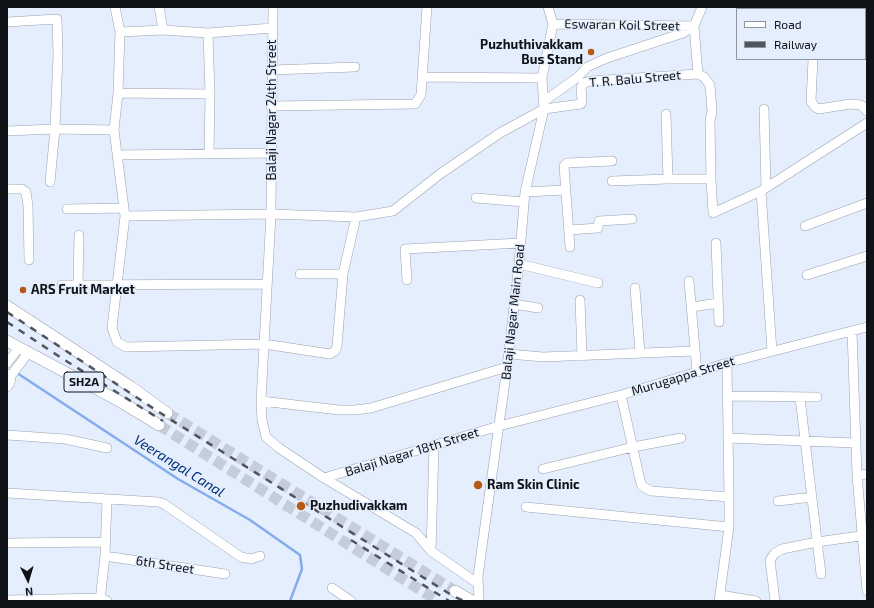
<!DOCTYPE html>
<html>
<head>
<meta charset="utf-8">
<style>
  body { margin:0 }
  #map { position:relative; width:874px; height:608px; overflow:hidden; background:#e5eefd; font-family:"Exo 2",sans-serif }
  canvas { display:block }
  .frame { position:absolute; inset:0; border:8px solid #0f1217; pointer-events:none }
  .legend { position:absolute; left:736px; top:8px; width:130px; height:52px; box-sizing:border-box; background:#e5eefd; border:1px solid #8f96a1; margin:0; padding:5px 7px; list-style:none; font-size:12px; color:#0f1217 }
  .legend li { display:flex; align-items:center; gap:8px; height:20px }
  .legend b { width:20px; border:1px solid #8f96a1 }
  .north { position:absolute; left:8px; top:560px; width:40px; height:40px; -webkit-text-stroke:3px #e5eefd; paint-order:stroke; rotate:175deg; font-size:11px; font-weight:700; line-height:16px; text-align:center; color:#0f1217 }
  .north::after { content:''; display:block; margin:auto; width:14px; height:18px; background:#0f1217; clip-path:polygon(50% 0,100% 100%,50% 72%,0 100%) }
</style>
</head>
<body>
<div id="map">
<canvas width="874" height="608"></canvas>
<div class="frame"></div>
<ul class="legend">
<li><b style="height:5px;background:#fff"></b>Road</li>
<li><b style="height:5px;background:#51565e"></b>Railway</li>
</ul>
<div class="north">N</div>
</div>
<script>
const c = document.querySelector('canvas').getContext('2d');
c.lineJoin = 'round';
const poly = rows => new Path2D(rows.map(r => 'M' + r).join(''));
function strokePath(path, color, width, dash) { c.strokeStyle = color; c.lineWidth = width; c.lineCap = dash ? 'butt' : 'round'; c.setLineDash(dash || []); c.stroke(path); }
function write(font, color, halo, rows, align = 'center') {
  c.font = font + ' "Exo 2",sans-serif'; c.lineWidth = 3; c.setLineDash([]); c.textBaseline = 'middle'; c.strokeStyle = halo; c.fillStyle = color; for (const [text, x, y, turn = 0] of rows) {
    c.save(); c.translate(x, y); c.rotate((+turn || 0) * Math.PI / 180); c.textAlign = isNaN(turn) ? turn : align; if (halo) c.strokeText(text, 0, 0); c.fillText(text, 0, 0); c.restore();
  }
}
const stream = poly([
  [17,373,178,479,250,520,300,555,302,569,290,601]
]);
const majorTunnel = poly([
  [167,413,455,591],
  [159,425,438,601]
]);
const minor = poly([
  [115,7,120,32,118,93,114,130,125,216,112,328,117,342,126,347,264,344,330,354,335,351,337,346,343,274,356,217],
  [159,7,163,30],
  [273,7,271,214,261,401,262,420,266,437,279,448,324,478,416,533,431,551,477,583],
  [802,7,820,7],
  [750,9,750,7],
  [7,22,57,19,58,55,55,129,50,182],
  [553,24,694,26,702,7],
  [120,32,163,30,208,33,272,28],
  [208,33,210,94,209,154],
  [813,59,811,101,815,107,819,109,850,104,861,105,867,111],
  [272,70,355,67],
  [698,74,704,77,710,85,712,111,710,121,711,179,713,213,761,191,867,123],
  [422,77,542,78],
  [118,93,210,94],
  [271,106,415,104,421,95,427,7],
  [764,109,766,187],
  [666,114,668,179,711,179],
  [7,131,55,129,114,130],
  [117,155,271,153],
  [612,181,668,179],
  [7,189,22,189,26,192,28,206,29,260],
  [761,191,772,351],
  [525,192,565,190],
  [476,198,524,202],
  [67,209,124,208],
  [125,216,271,214,356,217,393,211,440,174,500,133,544,109,581,104,582,100,581,87,584,83,591,81,698,74,694,26,683,33,607,58,587,67,578,77,543,102],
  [805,226,867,203],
  [569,230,598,228,599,221,632,219],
  [716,243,719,322],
  [570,247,564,166,567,163,612,161],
  [519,264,598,283],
  [300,274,343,274],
  [807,275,867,256],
  [407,280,405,249,520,243],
  [689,281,697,372],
  [62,285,267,284],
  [78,285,79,235],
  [635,288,640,353],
  [580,300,582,356],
  [514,304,538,308],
  [692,307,718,303],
  [852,331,857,475,867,591],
  [509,354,543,357,695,351],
  [7,363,19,348],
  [7,374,11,378,10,383,7,387],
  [10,377,28,353],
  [621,395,640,480,642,486,651,491,729,497],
  [728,396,817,397],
  [800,398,821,574],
  [261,401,339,410,355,410,371,408,507,367],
  [7,435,65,439,107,448],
  [728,438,855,443],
  [543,469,633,447,681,438],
  [857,475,867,474],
  [324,478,499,426,621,395,727,363,867,327],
  [7,493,159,502,164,504,241,557,251,559,260,556],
  [778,501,812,497],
  [526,507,729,527],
  [7,543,105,542],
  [431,551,434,446],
  [105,556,225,574],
  [332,588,351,601],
  [720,595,756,601],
  [7,600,101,598,107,601],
  [100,601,105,556,107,499],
  [479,601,478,576,507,367,519,264,525,192,544,109,542,78,553,24,548,7],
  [719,601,729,527,729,497,727,363],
  [775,601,770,560,775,553,782,549,817,542,867,535]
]);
const major = poly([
  [7,306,131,387,167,413],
  [7,341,121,402,159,425],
  [455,591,472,601]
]);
const rail = poly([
  [7,312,165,416,453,596,464,601],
  [7,322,63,359,163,421],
  [351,540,449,601]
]);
const markers = [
  [591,52,4,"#b75713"],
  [23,290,4,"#b75713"],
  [478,485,5,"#b75713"],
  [301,506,5,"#b75713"]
];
const shields = [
  [84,382,40]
];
const shieldNames = [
  ["SH2A",84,382]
];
const streetNames = [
  ["Eswaran Koil Street",622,25,1],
  ["T. R. Balu Street",635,79,-5],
  ["Balaji Nagar 24th Street",272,110,-90],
  ["Balaji Nagar Main Road",513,312,-84],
  ["Murugappa Street",683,376,-17],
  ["Balaji Nagar 18th Street",412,452,-17],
  ["6th Street",165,565,9]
];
const poiNames = [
  ["Puzhuthivakkam",583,45,"right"],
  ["Bus Stand",583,60,"right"],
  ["ARS Fruit Market",31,290],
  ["Ram Skin Clinic",487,485],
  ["Puzhudivakkam",310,506]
];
const waterNames = [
  ["Veerangal Canal",179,466,32]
];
strokePath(stream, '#83aced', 2.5);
strokePath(majorTunnel, '#c5cdda', 11, [11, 5.5]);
strokePath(minor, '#99a1af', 10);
strokePath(major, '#99a1af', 12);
strokePath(minor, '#fff', 9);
strokePath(major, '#fff', 11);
strokePath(rail, '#51565e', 2.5, [7, 7]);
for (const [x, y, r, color] of markers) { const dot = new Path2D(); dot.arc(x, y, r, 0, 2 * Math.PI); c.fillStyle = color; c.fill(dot); strokePath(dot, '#e5eefd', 1.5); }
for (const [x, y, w] of shields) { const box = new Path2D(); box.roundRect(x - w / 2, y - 10, w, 20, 3); c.fillStyle = '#e5eefd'; c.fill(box); strokePath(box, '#0f1217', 1); }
write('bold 12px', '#0f1217', null, shieldNames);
write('13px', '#0f1217', '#e5eefd', streetNames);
write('bold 13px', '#0f1217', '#e5eefd', poiNames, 'left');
write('italic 14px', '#003079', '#e5eefd', waterNames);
</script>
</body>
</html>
